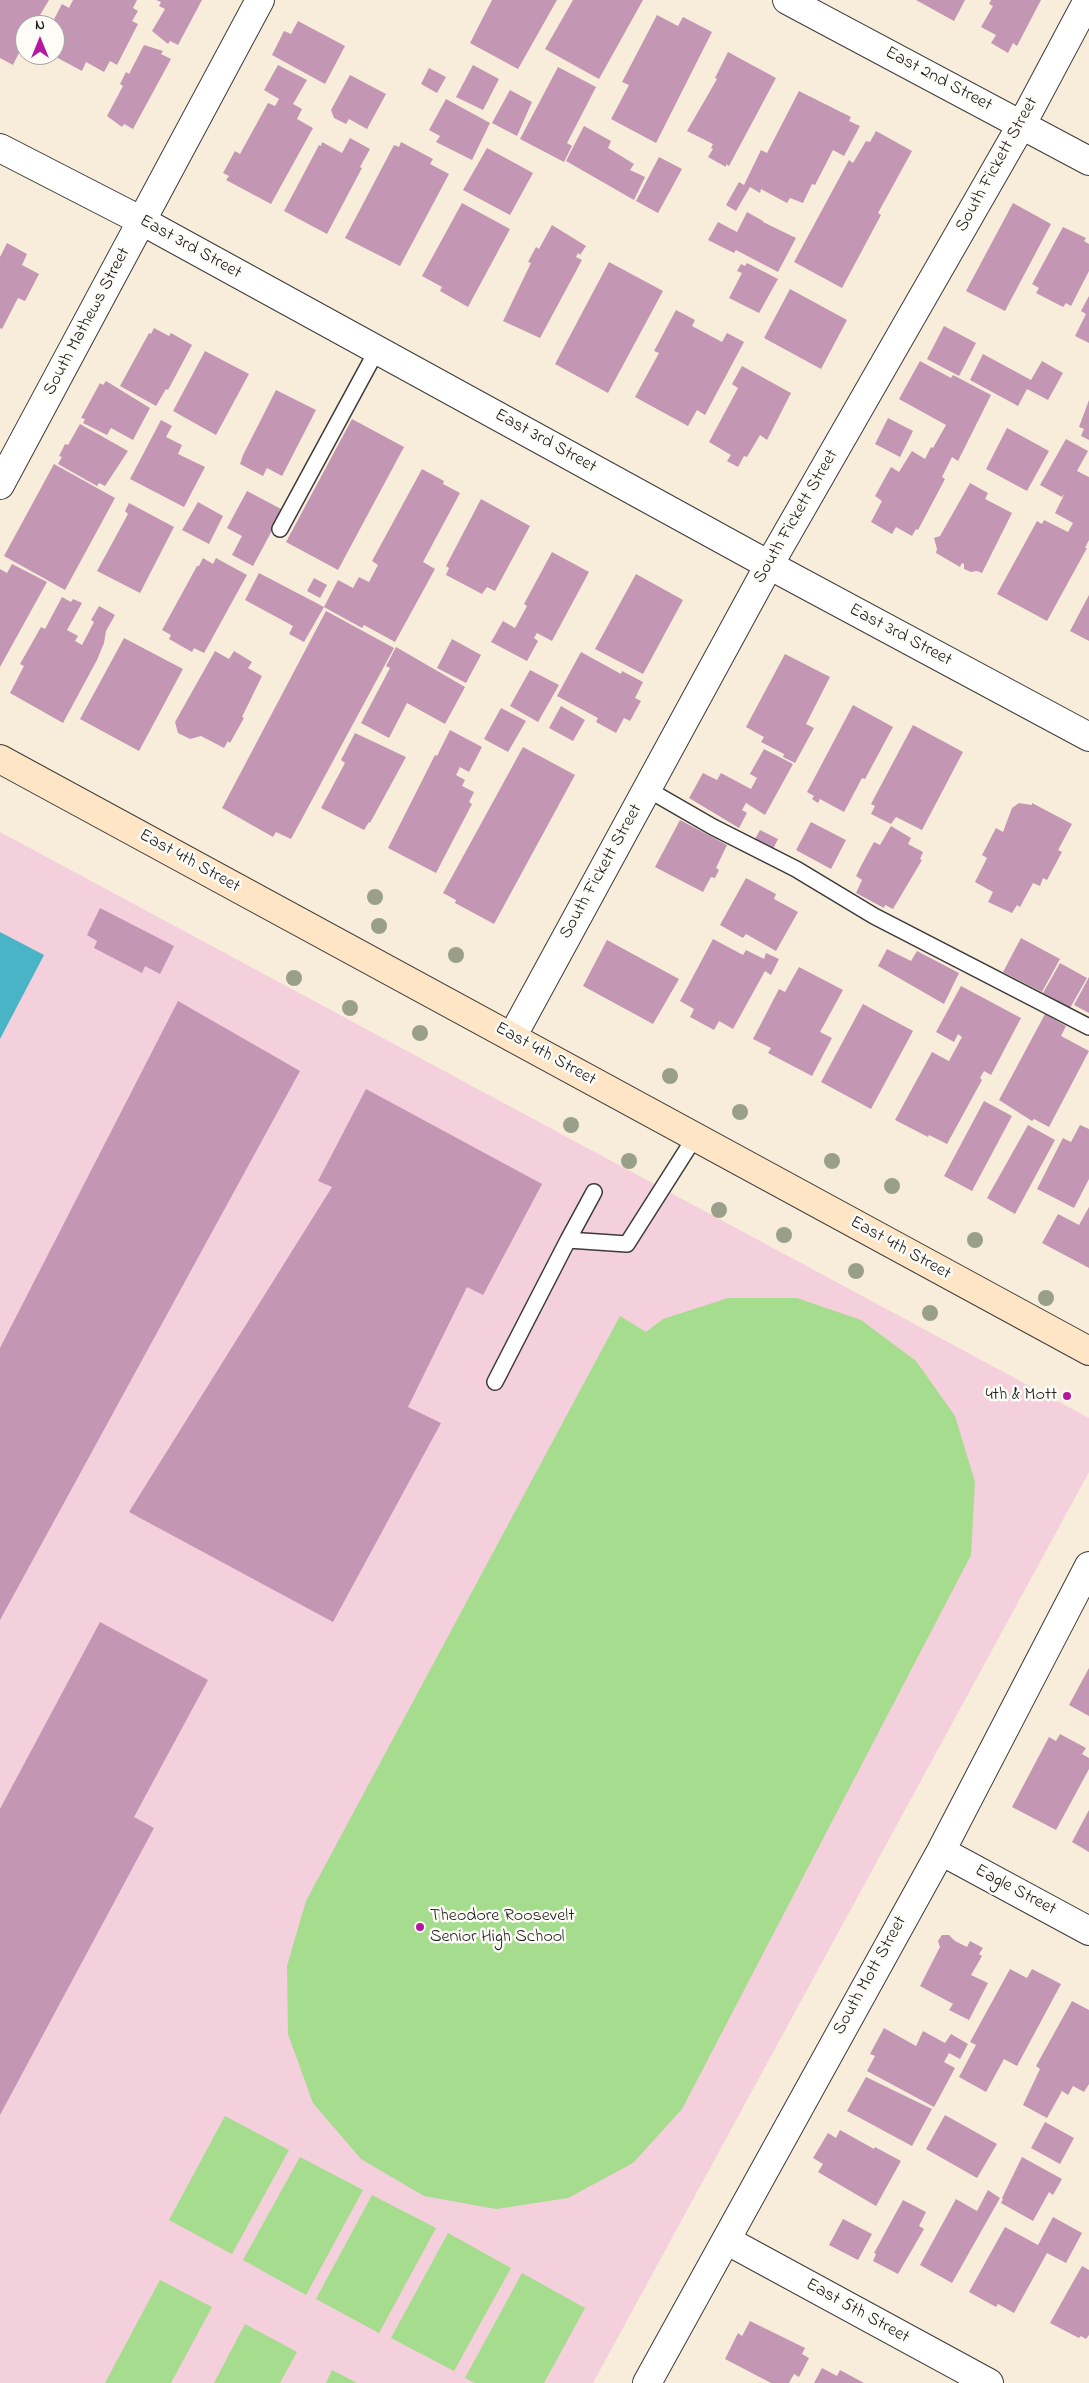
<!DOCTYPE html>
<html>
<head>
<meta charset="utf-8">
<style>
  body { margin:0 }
  #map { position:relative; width:1089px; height:2383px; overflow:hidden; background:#f8eddb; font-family:"Indie Flower",sans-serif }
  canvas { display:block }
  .north { position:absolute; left:15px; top:15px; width:50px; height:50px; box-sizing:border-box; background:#fdfcf7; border:1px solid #a3a29f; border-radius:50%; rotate:0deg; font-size:14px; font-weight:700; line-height:20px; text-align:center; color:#1c1c1c }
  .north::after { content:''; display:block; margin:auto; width:18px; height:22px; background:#b5179e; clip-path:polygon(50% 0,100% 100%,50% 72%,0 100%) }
</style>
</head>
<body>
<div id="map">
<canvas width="1089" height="2383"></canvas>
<div class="north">N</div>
</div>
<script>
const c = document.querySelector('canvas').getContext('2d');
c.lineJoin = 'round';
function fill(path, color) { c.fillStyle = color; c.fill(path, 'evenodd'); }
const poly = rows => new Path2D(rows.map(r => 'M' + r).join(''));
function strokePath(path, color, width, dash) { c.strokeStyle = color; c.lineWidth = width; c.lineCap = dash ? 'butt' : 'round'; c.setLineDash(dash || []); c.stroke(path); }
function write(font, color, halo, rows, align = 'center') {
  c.font = font + ' "Indie Flower",sans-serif'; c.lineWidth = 5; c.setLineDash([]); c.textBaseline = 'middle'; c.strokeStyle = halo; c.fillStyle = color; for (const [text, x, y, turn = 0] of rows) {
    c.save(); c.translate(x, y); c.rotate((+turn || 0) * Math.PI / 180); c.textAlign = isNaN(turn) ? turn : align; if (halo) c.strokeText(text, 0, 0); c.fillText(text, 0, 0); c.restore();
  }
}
const built = poly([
  [0,832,1089,1418,1089,1472,593,2383,0,2383]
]);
const green = poly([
  [728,1298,797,1298,861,1320,916,1361,955,1416,975,1482,971,1555,682,2109,633,2163,568,2198,496,2209,424,2196,361,2159,313,2103,288,2034,287,1966,306,1901,620,1316,646,1332,663,1319],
  [225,2116,289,2150,232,2254,169,2220],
  [300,2157,363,2190,306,2295,243,2260],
  [372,2195,436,2228,379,2333,316,2299],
  [448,2233,511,2268,454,2371,391,2338],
  [522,2273,585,2308,544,2383,475,2383,465,2378],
  [160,2280,212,2307,171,2383,105,2383],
  [245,2324,297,2352,280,2383,214,2383],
  [332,2370,357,2383,326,2383]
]);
const water = poly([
  [0,932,44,955,0,1039]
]);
const building = poly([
  [0,0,49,0,34,25,25,25,25,41,13,65,0,58],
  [73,0,137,0,133,8,138,11,132,21,138,24,117,65,110,61,104,72,86,62,82,71,56,57,61,48,55,45,55,25,51,25,62,4,69,8],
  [156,0,202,0,178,45,170,41,168,44,152,31,165,9,159,6,161,2],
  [492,0,557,0,518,69,470,43],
  [573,0,643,0,599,79,545,49],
  [916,0,965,0,954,21],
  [991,0,1041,0,1017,46,1013,43,1008,53,991,43,996,35,981,27,993,6,989,4],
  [657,15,678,26,683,17,712,32,656,143,611,119,629,85,622,82],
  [298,21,345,46,325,84,272,55,284,31,291,34],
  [144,45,163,51,161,54,171,59,133,129,124,124,122,127,107,116,123,86,120,84,126,72,129,74],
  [728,52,776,78,729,166,726,164,726,167,708,157,713,149,711,148,713,144,687,131,717,79,715,78],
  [278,65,307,80,293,104,302,109,297,119,313,128,271,204,226,180,229,176,223,173,235,151,240,154,268,103,275,106,279,99,264,90],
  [473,65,499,79,483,110,456,97],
  [558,67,596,87,567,143,572,146,564,162,520,139],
  [429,68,446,77,437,93,421,84],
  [350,75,386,94,367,129,349,119,346,124,334,118,331,110],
  [510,90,532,102,517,136,492,123],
  [799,91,851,117,849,121,860,126,844,156,833,150,815,185,812,184,803,203,790,198,787,203,761,189,760,193,750,187,736,211,726,205,739,182,744,185,761,150,767,153],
  [446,99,490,123,472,160,436,142,440,136,429,130],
  [584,126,611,141,608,148,634,164,630,170,645,177,634,200,566,161],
  [876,131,912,151,878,213,881,215,842,288,794,262,849,160,853,163,866,141,870,142],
  [350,138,370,149,360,167,362,168,327,234,284,211,319,145,321,146,322,142,342,153],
  [401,142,433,159,430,164,449,174,400,266,345,238,394,145,399,147],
  [487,148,533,173,510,215,463,190],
  [659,157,682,169,658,213,636,201],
  [462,203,510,229,468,307,440,291,442,287,422,276],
  [1013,203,1051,224,1005,311,966,291],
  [747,212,763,221,763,222,796,238,778,272,736,250,734,253,708,240,718,222,737,232],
  [552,225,586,246,580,255,578,253,576,257,582,260,540,338,503,321,531,263,528,262,536,247,539,249],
  [1063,227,1086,238,1084,241,1089,244,1089,271,1071,306,1066,303,1063,307,1036,293,1039,288,1032,284],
  [7,243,27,254,22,265,39,274,25,301,18,298,2,329,0,328,0,257],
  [609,262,663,291,608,393,555,364],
  [747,263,778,279,759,313,729,298,742,273,737,271,741,264,745,266],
  [790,289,847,320,821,369,764,338],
  [1089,296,1089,343,1075,336,1086,314,1081,311],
  [676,310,695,320,692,326,722,342,727,333,744,342,705,415,697,410,688,426,635,397,659,353,654,351],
  [944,326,976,343,959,376,927,359],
  [154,328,169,336,171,333,192,345,168,390,166,389,156,406,120,386,149,333,151,334],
  [205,351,249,374,216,435,173,411],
  [983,354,1031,380,1042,361,1063,373,1048,400,1027,389,1018,406,970,380],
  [920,361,951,378,953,375,991,395,958,461,952,457,942,477,945,479,918,530,916,529,912,536,896,527,892,534,871,522,882,501,875,496,891,467,899,472,912,451,925,459,931,447,933,448,946,425,899,399],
  [742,366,791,393,767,440,760,435,747,457,744,456,738,467,727,461,731,455,709,442,738,388,732,384],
  [106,381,150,408,133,440,111,428,107,435,83,423,85,419,81,418,100,383,103,385],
  [276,390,316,410,282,476,267,468,263,476,240,464,243,455],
  [1089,400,1089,440,1081,436,1084,429,1079,427],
  [888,418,913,431,900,457,875,444],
  [352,419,404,447,338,570,286,542],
  [161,420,172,426,166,437,182,445,178,454,205,467,184,507,130,479],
  [80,424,128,451,105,486,99,483,97,486,58,464,62,457,59,456,65,444,68,445],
  [1007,428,1049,451,1027,491,986,469],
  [1066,439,1088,451,1077,471,1089,477,1089,540,1085,548,1087,548,1047,621,997,594,1037,521,1042,524,1044,520,1068,532,1073,523,1055,513,1065,493,1062,497,1040,485],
  [54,464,115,498,65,590,4,556],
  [422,469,444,481,443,484,460,493,423,562,435,569,395,642,364,625,362,628,324,607,338,580,353,588,359,577,369,582,378,565,372,561],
  [970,483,988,493,985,499,1012,513,982,573,977,571,971,572,964,569,964,564,962,563,960,567,936,553,937,549,934,538,940,536],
  [247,491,283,510,253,566,232,555,242,536,227,528],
  [481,499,530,526,495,591,487,587,482,594,446,575,449,568,446,566],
  [198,502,223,516,209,544,182,530],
  [129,503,174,527,140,593,97,571,128,514,125,511],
  [552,552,589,572,552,641,537,633,534,638,538,641,527,661,491,642,503,621,515,628,527,606,524,604],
  [203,558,213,564,216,558,247,575,204,653,194,648,192,652,169,639,171,635,162,630,197,566,199,566],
  [12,564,47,582,0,667,0,569,7,573],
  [259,573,324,607,304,642,289,634,293,626,245,600],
  [636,574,683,600,643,674,595,649],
  [314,578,327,585,320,598,307,591],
  [1089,595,1089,641,1070,631],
  [62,597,71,602,73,599,82,603,67,630,78,636,75,641,82,645,94,622,91,620,99,606,115,615,106,631,104,643,97,660,63,723,10,693,24,666,20,664,41,627,45,629],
  [326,611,394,648,291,839,276,832,273,837,222,808],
  [124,638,183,669,139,751,80,719],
  [452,639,481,655,466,683,437,668],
  [396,647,465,687,445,724,407,703,389,738,361,723,390,668,386,666],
  [215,651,229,659,234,651,252,662,248,668,262,676,242,717,244,718,230,743,228,741,224,748,201,736,190,739,178,733,175,722],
  [581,652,621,674,622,671,643,682,635,698,641,701,630,721,624,718,616,733,596,722,598,718,557,696],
  [785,654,830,677,806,724,814,728,795,763,783,757,784,754,761,742,764,737,746,727],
  [530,670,559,685,538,722,510,706],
  [853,705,893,727,865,779,862,778,844,812,820,799,818,803,812,799,814,796,807,792],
  [561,706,585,720,573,741,549,728],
  [501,708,526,721,508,752,484,739],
  [913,725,963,752,922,830,896,817,891,824,871,814,875,806,871,804],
  [450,730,482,747,469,772,460,767,456,775,465,780,462,786,474,792,469,802,472,804,436,873,388,848,435,755,437,756],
  [355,733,406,757,370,823,369,822,364,830,321,808,345,763,341,760],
  [523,747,575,775,494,924,455,903,456,900,443,893],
  [764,749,793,764,765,815,746,803,742,810,747,813,739,828,689,798,703,773,717,780,721,773,751,789,757,778,750,774,751,772],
  [1019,803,1032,805,1032,803,1072,824,1058,850,1062,852,1047,880,1043,878,1040,886,1033,883,1020,907,1017,905,1012,913,988,902,993,892,975,882,987,858,982,855,996,828,1003,832,1012,808],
  [680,820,727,845,716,868,719,870,715,878,711,877,703,892,655,867],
  [811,822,846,840,831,869,796,850],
  [891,826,911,838,908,844,923,852,920,859,922,860,893,909,885,905,884,908,856,893,862,880,856,876,862,864,874,842,880,845],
  [760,830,778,839,773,849,755,839],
  [746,878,776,894,774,899,798,912,776,951,746,934,743,938,720,925],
  [100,908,174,946,160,974,145,966,142,973,94,948,97,941,87,935],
  [1021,938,1060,959,1042,992,1003,972],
  [713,939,743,955,746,950,764,959,766,953,779,959,771,975,765,971,733,1029,719,1021,714,1030,690,1017,694,1009,680,1001],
  [607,940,679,979,653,1024,583,986],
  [887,949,911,961,917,951,959,973,944,1004,878,966],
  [1060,963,1087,978,1070,1008,1043,993],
  [799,967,843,990,820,1032,832,1038,812,1076,768,1053,771,1048,753,1039,779,989,785,992],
  [1089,977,1089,1013,1074,1005],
  [961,986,1021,1018,991,1075,984,1071,980,1078,982,1080,947,1144,929,1135,928,1137,895,1120,932,1052,949,1061,962,1037,958,1034,954,1042,936,1032],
  [178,1001,300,1071,0,1620,0,1348],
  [863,1004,913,1031,871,1109,821,1082],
  [1045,1014,1066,1026,1061,1036,1089,1051,1049,1127,1034,1119,1032,1121,999,1100],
  [366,1089,542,1184,483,1295,467,1287,408,1407,441,1423,333,1622,129,1512,332,1187,318,1181],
  [984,1101,1012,1116,972,1191,944,1176],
  [1028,1125,1055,1140,1015,1214,987,1198],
  [1080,1125,1089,1129,1089,1179,1074,1208,1037,1189,1063,1138,1071,1142],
  [1089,1207,1089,1268,1042,1243,1058,1214,1079,1225],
  [100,1622,208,1680,134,1817,154,1828,0,2115,0,1809],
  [1089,1668,1089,1716,1069,1705],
  [1060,1734,1086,1748,1082,1754,1089,1758,1089,1769,1056,1830,1012,1807,1049,1737,1056,1741],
  [1089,1810,1089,1852,1072,1842],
  [942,1935,949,1935,955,1941,967,1947,970,1941,983,1948,979,1954,982,1956,971,1975,988,1983,969,2020,949,2010,953,2004,920,1986,940,1947,938,1941],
  [1010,1969,1027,1978,1032,1969,1061,1984,1017,2066,1004,2059,986,2092,959,2077,976,2045,970,2042],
  [1072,2001,1089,2010,1089,2084,1084,2092,1073,2086,1068,2095,1062,2091,1047,2118,1023,2105,1040,2069,1036,2066],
  [884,2028,916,2046,923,2031,945,2043,951,2034,968,2044,960,2059,949,2053,944,2062,955,2068,934,2107,867,2071,875,2056,870,2054],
  [866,2077,932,2109,912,2146,847,2111],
  [945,2115,997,2144,977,2178,926,2149],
  [1045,2122,1074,2138,1060,2164,1031,2148],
  [840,2130,874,2149,875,2147,901,2161,876,2206,818,2172,823,2164,813,2158,828,2133,836,2138],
  [1022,2157,1062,2179,1053,2195,1049,2192,1033,2221,1001,2203,1003,2199,1002,2198],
  [988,2190,1000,2198,952,2283,920,2265,956,2199,977,2211],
  [903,2200,926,2212,919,2226,924,2229,898,2274,873,2261,876,2254,874,2253],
  [1053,2217,1082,2233,1066,2263,1047,2253,1014,2313,998,2304,996,2307,969,2292,1005,2227,1038,2245],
  [843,2219,872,2234,858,2260,829,2245],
  [1082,2266,1089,2270,1089,2335,1086,2339,1081,2336,1079,2338,1050,2323],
  [750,2321,805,2348,802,2354,809,2358,799,2377,794,2374,789,2383,771,2383,725,2359,738,2333,742,2336],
  [822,2368,837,2376,840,2370,864,2383,814,2383]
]);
const service = poly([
  [280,529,377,350],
  [647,789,713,827,796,869,874,916,1089,1027],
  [568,1240,594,1192],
  [495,1382,568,1240,627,1244,695,1137]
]);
const minor = poly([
  [787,0,1089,161],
  [0,148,142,221,769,565,1089,737],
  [0,485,260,0],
  [512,1037,769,565,1022,124,1088,0],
  [941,1851,1089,1931],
  [726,2240,989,2383],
  [647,2383,941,1851,1089,1566]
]);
const secondary = poly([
  [0,759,1089,1351]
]);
const trees = [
  [375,897],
  [379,926],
  [456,955],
  [294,978],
  [350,1008],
  [420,1033],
  [670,1076],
  [740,1112],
  [571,1125],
  [629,1161],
  [832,1161],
  [892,1186],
  [719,1210],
  [784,1235],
  [975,1240],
  [856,1271],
  [1046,1298],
  [930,1313]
];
const markers = [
  [1067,1396,5,"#b5179e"],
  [420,1927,5,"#b5179e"]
];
const streetNames = [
  ["East 2nd Street",938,80,28],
  ["South Fickett Street",998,165,-61],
  ["East 3rd Street",190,248,29],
  ["South Mathews Street",88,322,-62],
  ["East 3rd Street",545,442,29],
  ["South Fickett Street",797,517,-60],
  ["East 3rd Street",900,636,28],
  ["East 4th Street",189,862,29],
  ["South Fickett Street",602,872,-61],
  ["East 4th Street",545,1055,29],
  ["East 4th Street",900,1249,29],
  ["Eagle Street",1015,1891,28],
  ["South Mott Street",871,1976,-61],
  ["East 5th Street",857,2312,29]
];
const poiNames = [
  ["4th & Mott",1057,1396],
  ["Theodore Roosevelt",430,1917,"left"],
  ["Senior High School",430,1938,"left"]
];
fill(built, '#f4cfdc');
fill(green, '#a5dc8d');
fill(water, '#48b4c5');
fill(building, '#c396b4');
strokePath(service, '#3d3b39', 18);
strokePath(minor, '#3d3b39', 30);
strokePath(secondary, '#3d3b39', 30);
strokePath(service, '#fff', 15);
strokePath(minor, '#fff', 28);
strokePath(secondary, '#fde5c5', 28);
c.fillStyle = '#999f88';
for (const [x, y] of trees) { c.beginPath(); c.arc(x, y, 8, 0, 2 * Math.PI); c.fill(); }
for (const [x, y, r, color] of markers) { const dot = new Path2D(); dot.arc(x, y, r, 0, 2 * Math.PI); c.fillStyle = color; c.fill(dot); strokePath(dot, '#fdfcf7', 2); }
write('18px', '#1c1c1c', '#fdfcf7', streetNames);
write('18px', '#1c1c1c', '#fdfcf7', poiNames, 'right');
</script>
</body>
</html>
